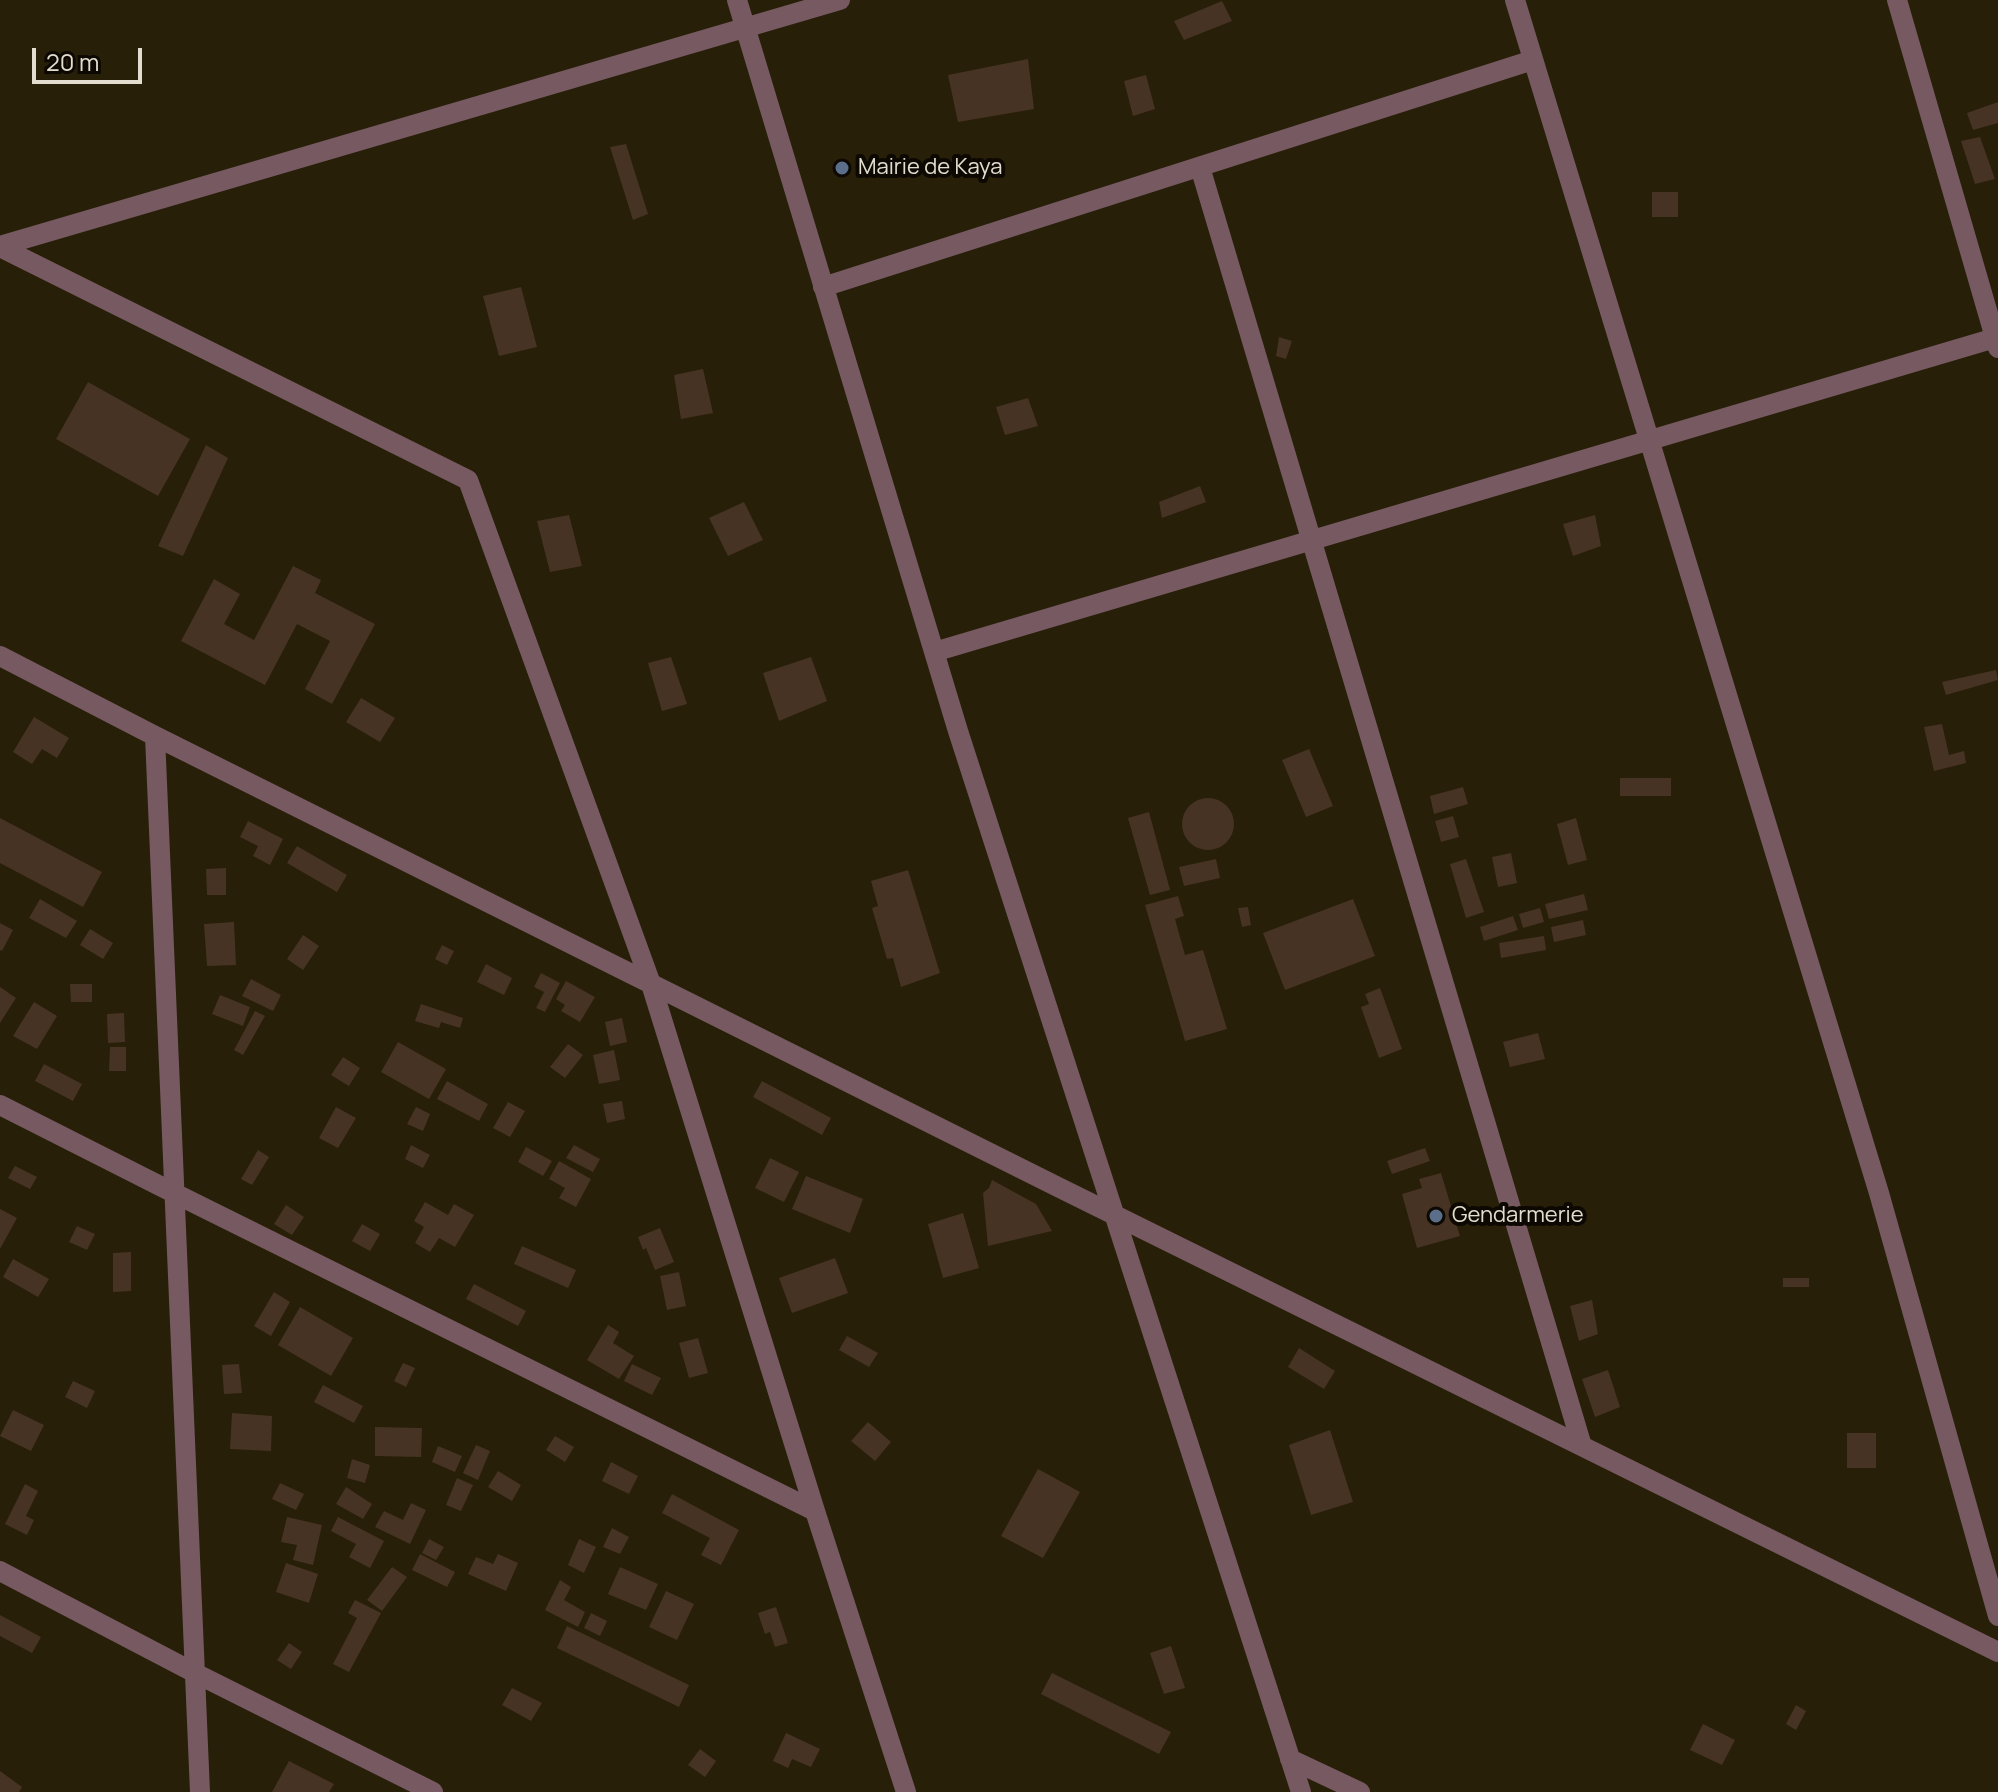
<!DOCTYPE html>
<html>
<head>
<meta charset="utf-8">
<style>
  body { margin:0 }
  #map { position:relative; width:1998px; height:1792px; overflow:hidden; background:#271f08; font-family:Manrope,sans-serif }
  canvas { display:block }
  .scale { position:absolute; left:32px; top:48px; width:110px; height:36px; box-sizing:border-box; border:4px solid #e2ddcf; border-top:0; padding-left:10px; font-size:24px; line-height:28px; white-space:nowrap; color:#e2ddcf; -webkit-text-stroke:6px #0d0902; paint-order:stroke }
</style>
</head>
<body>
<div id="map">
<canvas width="1998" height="1792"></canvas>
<div class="scale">20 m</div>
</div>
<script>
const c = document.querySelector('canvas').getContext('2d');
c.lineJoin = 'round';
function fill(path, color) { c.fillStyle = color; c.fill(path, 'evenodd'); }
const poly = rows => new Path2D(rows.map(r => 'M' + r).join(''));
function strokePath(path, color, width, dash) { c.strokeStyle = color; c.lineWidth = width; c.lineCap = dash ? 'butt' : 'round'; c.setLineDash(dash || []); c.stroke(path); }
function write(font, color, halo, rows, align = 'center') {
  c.font = font + ' Manrope,sans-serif'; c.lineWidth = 8; c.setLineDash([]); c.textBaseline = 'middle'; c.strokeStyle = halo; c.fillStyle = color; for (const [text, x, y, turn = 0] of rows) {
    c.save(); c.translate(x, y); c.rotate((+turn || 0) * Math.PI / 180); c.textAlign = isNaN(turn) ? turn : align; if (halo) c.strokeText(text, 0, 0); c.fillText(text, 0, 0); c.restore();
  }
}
const building = poly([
  [1222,1,1232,21,1184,40,1174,21],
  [1028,59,1034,109,958,122,948,75],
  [1146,75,1155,109,1133,116,1124,81],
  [1998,102,1998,123,1973,130,1967,113],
  [1980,137,1995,179,1975,184,1961,141],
  [626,144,648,214,633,220,610,147],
  [1652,192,1678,192,1678,217,1652,217],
  [521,287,537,347,499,356,483,296],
  [1279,337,1292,341,1286,359,1276,356],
  [703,369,713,413,681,419,674,375],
  [88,382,190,439,158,496,56,439],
  [1028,398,1038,426,1005,435,996,407],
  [206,445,228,458,183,556,158,546],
  [1200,486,1206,502,1162,518,1159,502],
  [744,502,763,540,728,556,709,518],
  [569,515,582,566,550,572,537,521],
  [1595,515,1601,546,1573,556,1563,524],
  [293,566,321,580,315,593,375,624,332,704,305,689,330,641,297,624,265,685,181,641,214,579,240,594,224,624,254,640],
  [671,657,687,704,662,711,648,663],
  [811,657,827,701,779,721,763,673],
  [1996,670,1998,680,1946,695,1942,682],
  [361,698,395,718,380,742,346,722],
  [34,717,69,738,57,758,42,749,32,764,13,752],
  [1942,724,1949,755,1964,751,1966,763,1934,771,1924,727],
  [1309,749,1333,806,1306,817,1282,760],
  [1620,778,1671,778,1671,796,1620,796],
  [1463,787,1468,804,1434,814,1430,796],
  '1182 824a26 26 0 1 1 52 0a26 26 0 1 1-52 0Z',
  [1149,812,1170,890,1150,895,1128,818],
  [1453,816,1459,837,1441,842,1435,821],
  [0,818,102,872,83,907,0,863],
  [1576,818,1587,860,1568,865,1557,824],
  [248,821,283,839,270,865,253,856,258,846,240,837],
  [297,846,347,875,337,892,287,863],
  [1511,853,1517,883,1498,887,1492,857],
  [1216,859,1220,878,1184,886,1179,867],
  [1466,859,1484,912,1466,918,1450,864],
  [226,868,226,895,207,895,206,869],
  [908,870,940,973,901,987,893,958,887,959,872,908,878,906,871,881],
  [1584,894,1588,910,1549,919,1545,904],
  [1178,896,1184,916,1175,919,1185,955,1203,950,1227,1029,1185,1041,1145,905],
  [40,899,77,921,66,938,29,918],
  [1353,899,1375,956,1285,990,1263,933],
  [1248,907,1251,925,1242,927,1238,908],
  [1540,908,1544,922,1523,928,1519,914],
  [1513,916,1518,930,1484,941,1480,927],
  [1583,920,1586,935,1554,942,1551,927],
  [234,922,236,965,207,966,204,924],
  [0,923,13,930,2,951,0,950],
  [90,929,113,943,103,959,80,945],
  [303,935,319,946,303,970,287,959],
  [1544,936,1546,950,1501,958,1499,943],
  [442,945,454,951,447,965,435,959],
  [486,964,512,978,504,995,477,982],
  [541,973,560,983,545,1012,536,1008,544,992,534,987],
  [251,979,281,995,273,1011,242,996],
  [566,981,595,997,580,1022,561,1011,565,1005,556,999],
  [70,984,92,984,92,1002,71,1002],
  [0,987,16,998,0,1023],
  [1380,988,1402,1049,1379,1058,1361,1007,1369,1004,1365,994],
  [220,995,250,1007,243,1026,212,1014],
  [34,1002,57,1016,37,1049,13,1036],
  [421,1004,463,1018,460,1028,441,1022,439,1028,415,1021],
  [255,1011,265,1016,243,1055,234,1050],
  [124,1013,125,1042,108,1043,107,1014],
  [622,1018,627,1042,610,1046,605,1022],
  [1538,1033,1545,1059,1510,1067,1503,1042],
  [398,1042,446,1069,429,1099,381,1072],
  [568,1044,583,1055,565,1078,550,1067],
  [110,1047,126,1047,126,1071,109,1071],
  [614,1050,620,1080,599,1084,593,1055],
  [343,1057,360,1068,349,1086,331,1075],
  [44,1064,82,1084,73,1101,35,1081],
  [447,1081,488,1104,479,1121,437,1099],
  [762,1081,831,1118,822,1135,753,1097],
  [622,1101,625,1119,607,1123,603,1104],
  [508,1102,525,1111,510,1137,493,1128],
  [336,1107,356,1118,338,1148,319,1138],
  [416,1107,430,1114,423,1131,407,1124],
  [411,1145,430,1155,423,1168,405,1159],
  [574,1145,600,1159,593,1172,566,1158],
  [526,1147,552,1161,543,1176,518,1162],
  [1425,1148,1430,1161,1392,1174,1387,1161],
  [258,1150,269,1157,252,1185,241,1179],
  [770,1158,799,1172,784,1202,755,1188],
  [559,1161,591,1179,576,1207,559,1198,565,1188,549,1179],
  [15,1166,37,1177,30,1189,8,1178],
  [1441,1173,1460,1236,1417,1248,1402,1194,1422,1188,1419,1179],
  [806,1176,863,1199,850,1233,792,1209],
  [992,1180,1036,1204,1052,1231,988,1246,983,1193,989,1188],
  [425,1202,448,1215,454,1204,474,1215,455,1247,439,1238,430,1252,415,1243,424,1227,414,1221],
  [286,1205,304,1217,292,1235,274,1224],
  [0,1209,17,1218,0,1249],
  [963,1213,979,1268,943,1278,928,1224],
  [362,1224,380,1234,370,1251,352,1241],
  [77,1226,95,1234,87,1250,69,1242],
  [660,1228,674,1262,655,1270,646,1248,643,1250,638,1237],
  [522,1246,576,1270,568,1288,514,1264],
  [131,1252,131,1291,113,1292,113,1253],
  [835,1258,848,1293,792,1313,779,1278],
  [13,1259,49,1279,38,1297,3,1277],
  [679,1272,686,1306,667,1310,660,1276],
  [1783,1278,1809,1278,1809,1287,1783,1287],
  [474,1284,526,1311,518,1326,466,1299],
  [274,1292,290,1302,271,1336,254,1326],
  [1592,1300,1598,1334,1579,1341,1570,1306],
  [300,1307,353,1338,331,1376,278,1345],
  [608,1325,619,1332,613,1343,634,1356,619,1379,587,1360],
  [847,1336,878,1353,869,1367,839,1350],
  [698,1338,708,1373,689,1378,679,1343],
  [1299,1348,1335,1371,1324,1389,1288,1367],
  [403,1363,415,1368,406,1387,394,1381],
  [239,1364,242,1393,224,1394,222,1365],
  [632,1364,661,1378,652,1395,624,1381],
  [1608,1370,1620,1407,1595,1417,1582,1379],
  [73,1381,95,1391,87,1408,65,1397],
  [323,1385,363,1406,354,1423,314,1402],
  [13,1410,44,1425,31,1451,0,1436],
  [232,1413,272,1416,271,1451,230,1449],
  [868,1422,891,1442,875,1461,851,1441],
  [375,1427,422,1428,421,1457,375,1456],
  [1330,1430,1353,1502,1311,1515,1289,1445],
  [1847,1433,1876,1433,1876,1468,1847,1468],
  [555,1436,574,1447,565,1462,546,1450],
  [476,1445,490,1451,478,1480,463,1473],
  [438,1446,462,1456,455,1472,432,1462],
  [352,1459,370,1465,365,1483,347,1478],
  [611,1462,638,1476,629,1494,602,1481],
  [1038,1469,1080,1492,1043,1558,1001,1536],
  [498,1471,521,1485,512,1501,488,1487],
  [457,1478,473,1485,461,1511,446,1505],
  [280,1483,304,1494,296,1510,272,1499],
  [25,1484,38,1491,26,1516,34,1520,27,1535,5,1524],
  [346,1487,372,1504,363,1519,336,1504],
  [672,1494,739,1530,721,1565,701,1555,710,1538,662,1513],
  [411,1503,426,1510,410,1544,375,1527,384,1511,403,1520],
  [287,1517,322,1525,313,1565,293,1560,297,1545,281,1542],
  [338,1517,384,1541,370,1568,349,1557,356,1544,331,1531],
  [612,1528,629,1537,620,1554,603,1547],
  [429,1539,444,1547,436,1560,422,1553],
  [579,1539,596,1547,584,1573,568,1565],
  [420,1554,455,1572,447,1587,412,1570],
  [498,1554,518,1563,506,1591,468,1574,476,1557,493,1564],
  [286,1563,318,1574,309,1603,276,1592],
  [392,1567,407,1577,382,1611,367,1600],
  [620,1567,658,1584,646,1610,608,1594],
  [560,1580,571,1587,564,1600,585,1612,578,1627,545,1610],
  [666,1591,694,1604,677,1640,649,1627],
  [355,1600,381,1613,349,1672,333,1664,357,1618,348,1613],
  [776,1607,788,1643,775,1647,770,1632,765,1634,758,1613],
  [591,1613,607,1621,600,1636,584,1628],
  [0,1615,41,1637,32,1653,0,1636],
  [567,1626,689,1685,679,1707,557,1648],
  [289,1643,302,1652,291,1669,277,1660],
  [1171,1646,1185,1688,1164,1694,1150,1653],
  [1052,1673,1171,1732,1159,1754,1041,1694],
  [512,1688,542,1703,531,1721,502,1705],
  [1796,1705,1806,1711,1796,1730,1786,1724],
  [1703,1724,1735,1740,1722,1765,1690,1750],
  [786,1733,820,1749,811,1767,792,1759,788,1768,773,1761],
  [700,1749,716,1761,705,1777,688,1765],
  [289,1761,334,1784,329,1792,272,1792],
  [0,1771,22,1787,19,1792,0,1792]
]);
const minor = poly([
  [737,0,958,731,1301,1792],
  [1515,0,1879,1193,1998,1616],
  [1897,0,1998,348],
  [1200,167,1582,1446],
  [0,246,840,0],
  [0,247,468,480,651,984,815,1511,906,1792],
  [823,287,1533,60],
  [934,652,1998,337],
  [0,656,155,736,1060,1188,1998,1652],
  [155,736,200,1792],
  [0,1105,174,1193,815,1511],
  [0,1571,195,1673,433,1792],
  [1290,1759,1360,1792]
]);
const markers = [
  [842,168,8,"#5c6f8a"],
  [1436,1216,8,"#5c6f8a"]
];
const poiNames = [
  ["Mairie de Kaya",858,168],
  ["Gendarmerie",1452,1216]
];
fill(building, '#473323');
strokePath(minor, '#775961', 20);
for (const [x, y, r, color] of markers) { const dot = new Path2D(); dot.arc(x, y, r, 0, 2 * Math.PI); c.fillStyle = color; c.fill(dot); strokePath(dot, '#0d0902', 3); }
write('22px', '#e2ddcf', '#0d0902', poiNames, 'left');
</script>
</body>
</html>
